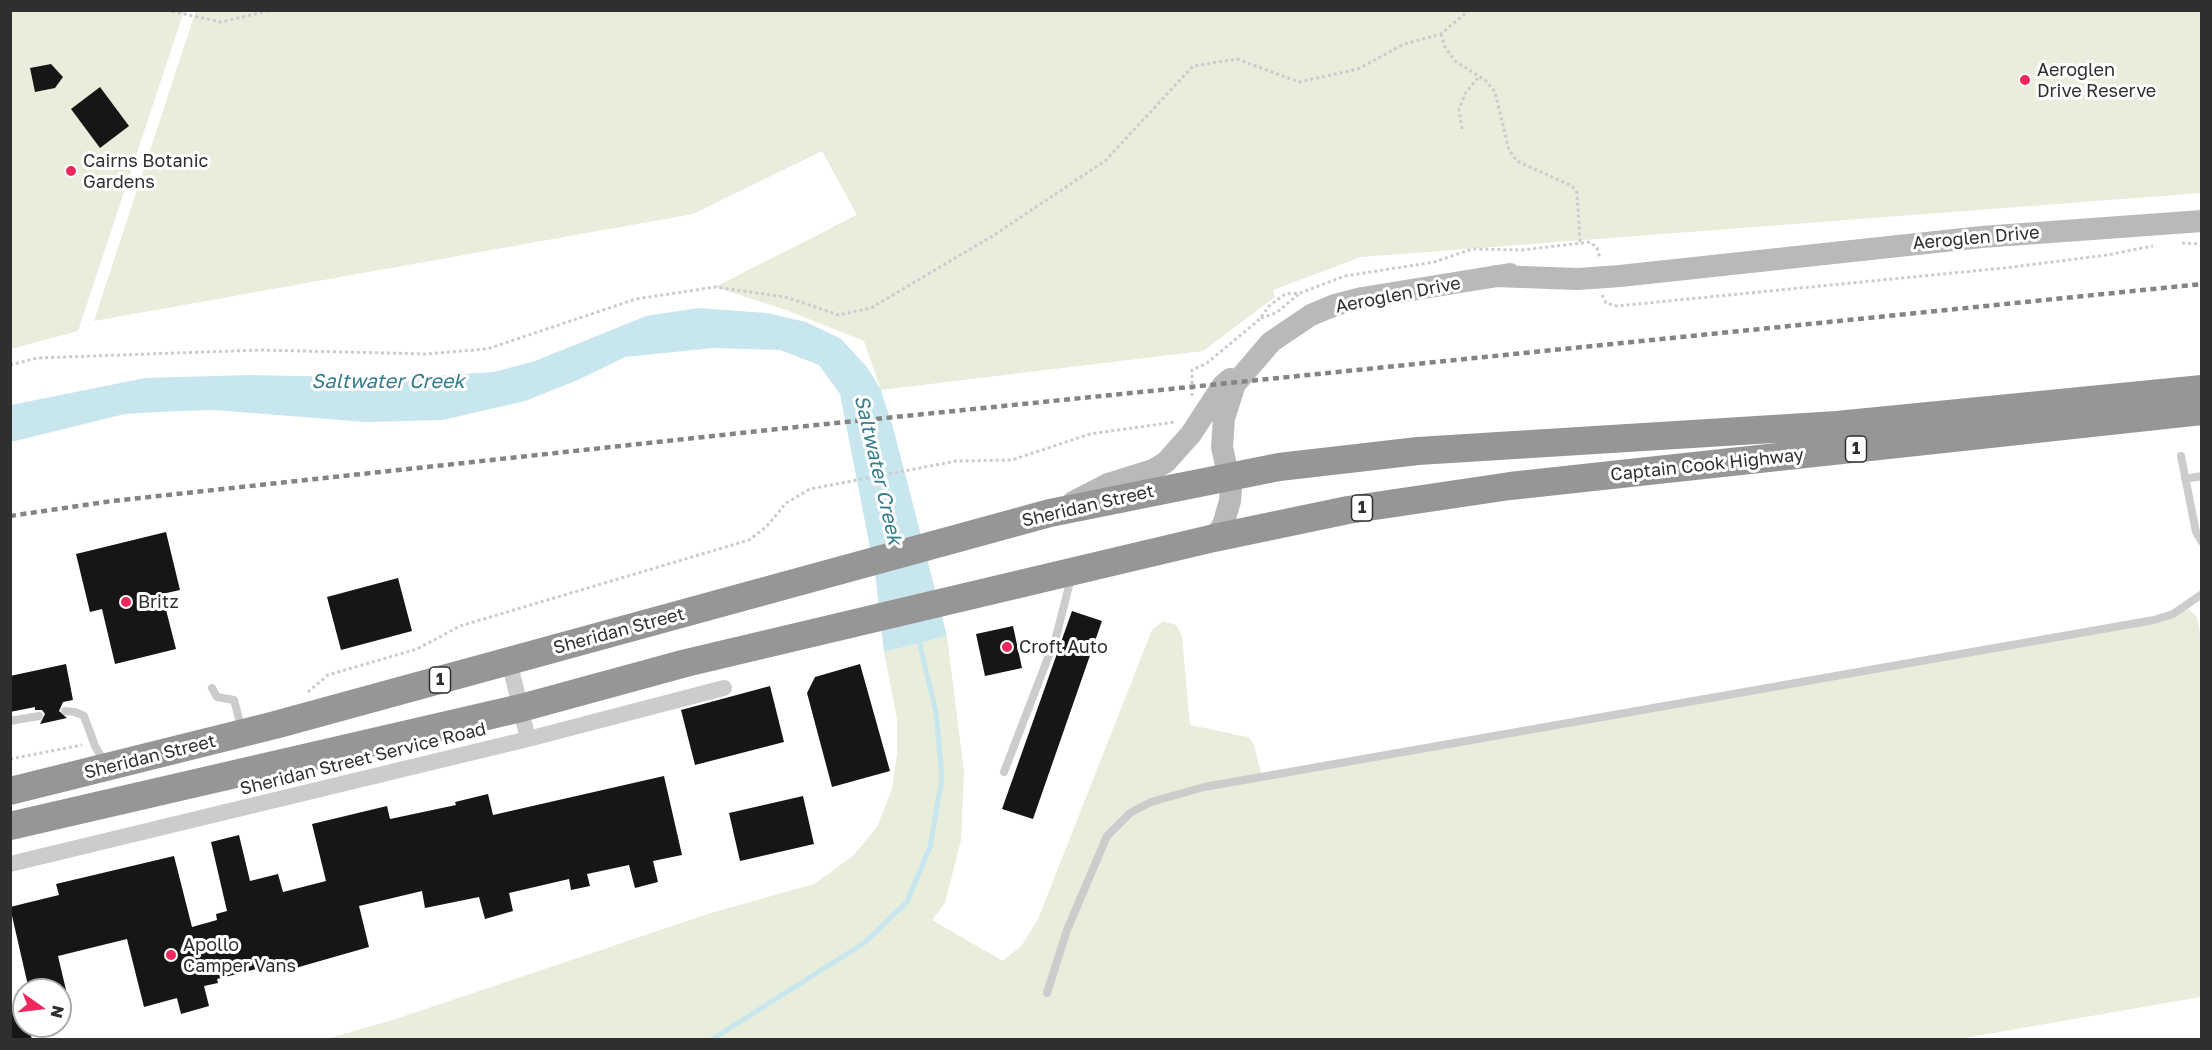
<!DOCTYPE html>
<html>
<head>
<meta charset="utf-8">
<style>
  body { margin:0 }
  #map { position:relative; width:2212px; height:1050px; overflow:hidden; background:#fff; font-family:"Golos Text",sans-serif }
  canvas { display:block }
  .frame { position:absolute; inset:0; border:12px solid #2f2f2f; pointer-events:none }
  .north { position:absolute; left:12px; top:978px; width:60px; height:60px; box-sizing:border-box; background:#fff; border:2px solid #acacac; border-radius:50%; rotate:104deg; font-size:16px; font-weight:700; line-height:24px; text-align:center; color:#2f2f2f }
  .north::after { content:''; display:block; margin:auto; width:21px; height:27px; background:#ee285d; clip-path:polygon(50% 0,100% 100%,50% 72%,0 100%) }
</style>
</head>
<body>
<div id="map">
<canvas width="2212" height="1050"></canvas>
<div class="frame"></div>
<div class="north">N</div>
</div>
<script>
const c = document.querySelector('canvas').getContext('2d');
c.lineJoin = 'round';
function fill(path, color) { c.fillStyle = color; c.fill(path, 'evenodd'); }
const poly = rows => new Path2D(rows.map(r => 'M' + r).join(''));
function strokePath(path, color, width, dash) { c.strokeStyle = color; c.lineWidth = width; c.lineCap = dash ? 'butt' : 'round'; c.setLineDash(dash || []); c.stroke(path); }
function write(font, color, halo, rows, align = 'center') {
  c.font = font + ' "Golos Text",sans-serif'; c.lineWidth = 6; c.setLineDash([]); c.textBaseline = 'middle'; c.strokeStyle = halo; c.fillStyle = color; for (const [text, x, y, turn = 0] of rows) {
    c.save(); c.translate(x, y); c.rotate((+turn || 0) * Math.PI / 180); c.textAlign = isNaN(turn) ? turn : align; if (halo) c.strokeText(text, 0, 0); c.fillText(text, 0, 0); c.restore();
  }
}
const green = poly([
  [196,10,2201,11,2201,193,1361,257,1273,290,1275,297,1203,351,881,390,864,341,786,310,715,287,857,215,822,151,693,214,94,321],
  [11,11,184,11,78,331,11,349],
  [2186,607,2197,617,2202,646,2201,997,1953,1040,323,1040,399,1018,711,913,814,884,853,856,877,827,892,789,897,754,897,719,884,652,947,636,964,772,961,840,945,903,932,920,1003,961,1022,945,1038,919,1152,630,1163,621,1176,625,1182,636,1190,725,1248,737,1254,745,1262,776,2154,620]
]);
const water = poly([
  [698,308,767,313,806,322,841,339,867,367,881,390,894,431,947,636,884,652,875,573,840,394,819,365,780,350,713,348,625,357,578,380,525,401,443,420,366,422,214,410,177,411,125,414,11,442,11,405,145,378,249,375,399,378,494,372,535,361,646,316]
]);
const stream = poly([
  [711,1040,864,943,907,902,930,847,942,778,936,712,918,637]
]);
const building = poly([
  [51,64,63,77,55,88,35,92,30,68],
  [100,87,129,126,100,148,71,109],
  [166,532,180,590,162,594,176,649,115,664,102,609,90,612,76,554],
  [398,578,412,631,341,650,327,597],
  [1072,611,1102,621,1033,819,1002,809],
  [1013,626,1022,668,985,676,976,634],
  [66,664,73,700,63,702,59,711,67,718,40,724,45,714,42,710,35,710,35,707,10,712,10,676],
  [860,664,890,771,832,787,807,693,815,677],
  [770,686,784,742,695,765,681,710],
  [664,776,682,855,653,861,658,882,635,888,629,865,587,874,590,886,571,890,569,879,509,893,513,911,485,919,479,897,425,908,422,891,359,906,369,947,278,973,276,964,217,979,218,983,204,986,209,1006,181,1014,177,998,144,1007,127,939,58,956,66,990,29,990,10,907,59,895,56,884,174,856,192,927,217,920,216,914,227,911,211,842,239,835,250,881,278,874,283,892,326,881,312,824,387,806,390,819,456,805,455,802,488,794,493,815],
  [803,796,814,844,740,861,729,813],
  [24,1003,24,1026,29,1026,32,1040,10,1040,10,1006]
]);
const path = poly([
  [166,10,221,22,272,10],
  [1441,34,1445,47,1455,61,1485,80,1495,92,1509,150,1517,161,1572,186,1577,193,1580,242],
  [1462,129,1459,109,1466,92,1479,77],
  [2182,243,2202,244],
  [1602,295,1606,303,1617,306,2004,268,2107,255,2153,246],
  [1261,318,1276,313,1300,293],
  [10,365,37,358,260,350,427,354,487,349,636,299,715,287,785,297,839,315,871,308,994,235,1105,161,1193,66,1237,59,1299,82,1358,69,1404,44,1441,34,1469,10],
  [1192,396,1192,370,1207,363,1260,319,1269,306,1285,294,1300,293,1345,276,1434,262,1472,249,1522,250,1590,242,1597,248,1600,258],
  [308,692,328,675,417,649,460,626,749,540,767,526,786,503,810,489,956,461,1012,460,1090,434,1175,422],
  [10,759,82,745]
]);
const lane = poly([
  [2181,456,2196,532,2202,542],
  [2185,479,2202,476],
  [212,688,217,697,234,700,242,730],
  [65,711,75,712,84,716,95,746,105,763],
  [10,721,39,716],
  [1004,772,1056,637,1071,578],
  [1047,993,1067,930,1107,836,1130,813,1151,802,1204,787,2154,620,2173,614,2202,594]
]);
const street = poly([
  [509,661,528,739],
  [10,864,528,739,724,688]
]);
const secondary = poly([
  [1495,276,1578,279,1620,276,1982,237,2202,221],
  [1073,502,1108,484,1153,470,1166,462,1191,434,1223,385,1230,379],
  [1214,538,1223,525,1230,501,1231,489,1222,447,1224,418,1235,384,1271,342,1311,315,1335,305,1362,298,1510,274]
]);
const highway = poly([
  [10,791,275,725,1050,513,1279,467,1418,451,1837,425,2202,389],
  [10,826,521,708,686,663,1214,538,1348,510,1510,486,2202,411]
]);
const rail = poly([
  [10,516,112,501,787,428,2202,284]
]);
const markers = [
  [2025,80,6,"#ee285d"],
  [71,171,6,"#ee285d"],
  [126,602,6,"#ee285d"],
  [1007,647,6,"#ee285d"],
  [171,955,6,"#ee285d"]
];
const shields = [
  [1856,449,21],
  [1362,508,21],
  [440,680,21]
];
const shieldNames = [
  ["1",1856,449],
  ["1",1362,508],
  ["1",440,680]
];
const poiNames = [
  ["Aeroglen",2037,70],
  ["Drive Reserve",2037,91],
  ["Cairns Botanic",83,161],
  ["Gardens",83,182],
  ["Britz",138,602],
  ["Croft Auto",1019,647],
  ["Apollo",183,945],
  ["Camper Vans",183,966]
];
const streetNames = [
  ["Aeroglen Drive",1976,238,-5],
  ["Aeroglen Drive",1398,295,-11],
  ["Captain Cook Highway",1707,465,-6],
  ["Sheridan Street",1088,506,-13],
  ["Sheridan Street",619,631,-15],
  ["Sheridan Street",150,757,-14],
  ["Sheridan Street Service Road",363,759,-14]
];
const waterNames = [
  ["Saltwater Creek",388,382],
  ["Saltwater Creek",878,470,77]
];
fill(green, '#e8eddc');
fill(water, '#c7e6ee');
strokePath(stream, '#c7e6ee', 5);
fill(building, '#161616');
strokePath(path, '#ccc', 3, [3, 3]);
strokePath(lane, '#ccc', 8);
strokePath(street, '#ccc', 16);
strokePath(secondary, '#b9b9b9', 22);
strokePath(highway, '#969696', 28);
strokePath(rail, '#848484', 4.5, [6, 4.5]);
for (const [x, y, r, color] of markers) { const dot = new Path2D(); dot.arc(x, y, r, 0, 2 * Math.PI); c.fillStyle = color; c.fill(dot); strokePath(dot, '#fff', 2); }
for (const [x, y, w] of shields) { const box = new Path2D(); box.roundRect(x - w / 2, y - 13, w, 26, 4.5); c.fillStyle = '#fff'; c.fill(box); strokePath(box, '#2f2f2f', 1.5); }
write('bold 16px', '#2f2f2f', null, shieldNames);
write('18px', '#2f2f2f', '#fff', poiNames, 'left');
write('18px', '#2f2f2f', '#fff', streetNames);
write('italic 20px', '#367d8e', '#fff', waterNames);
</script>
</body>
</html>
